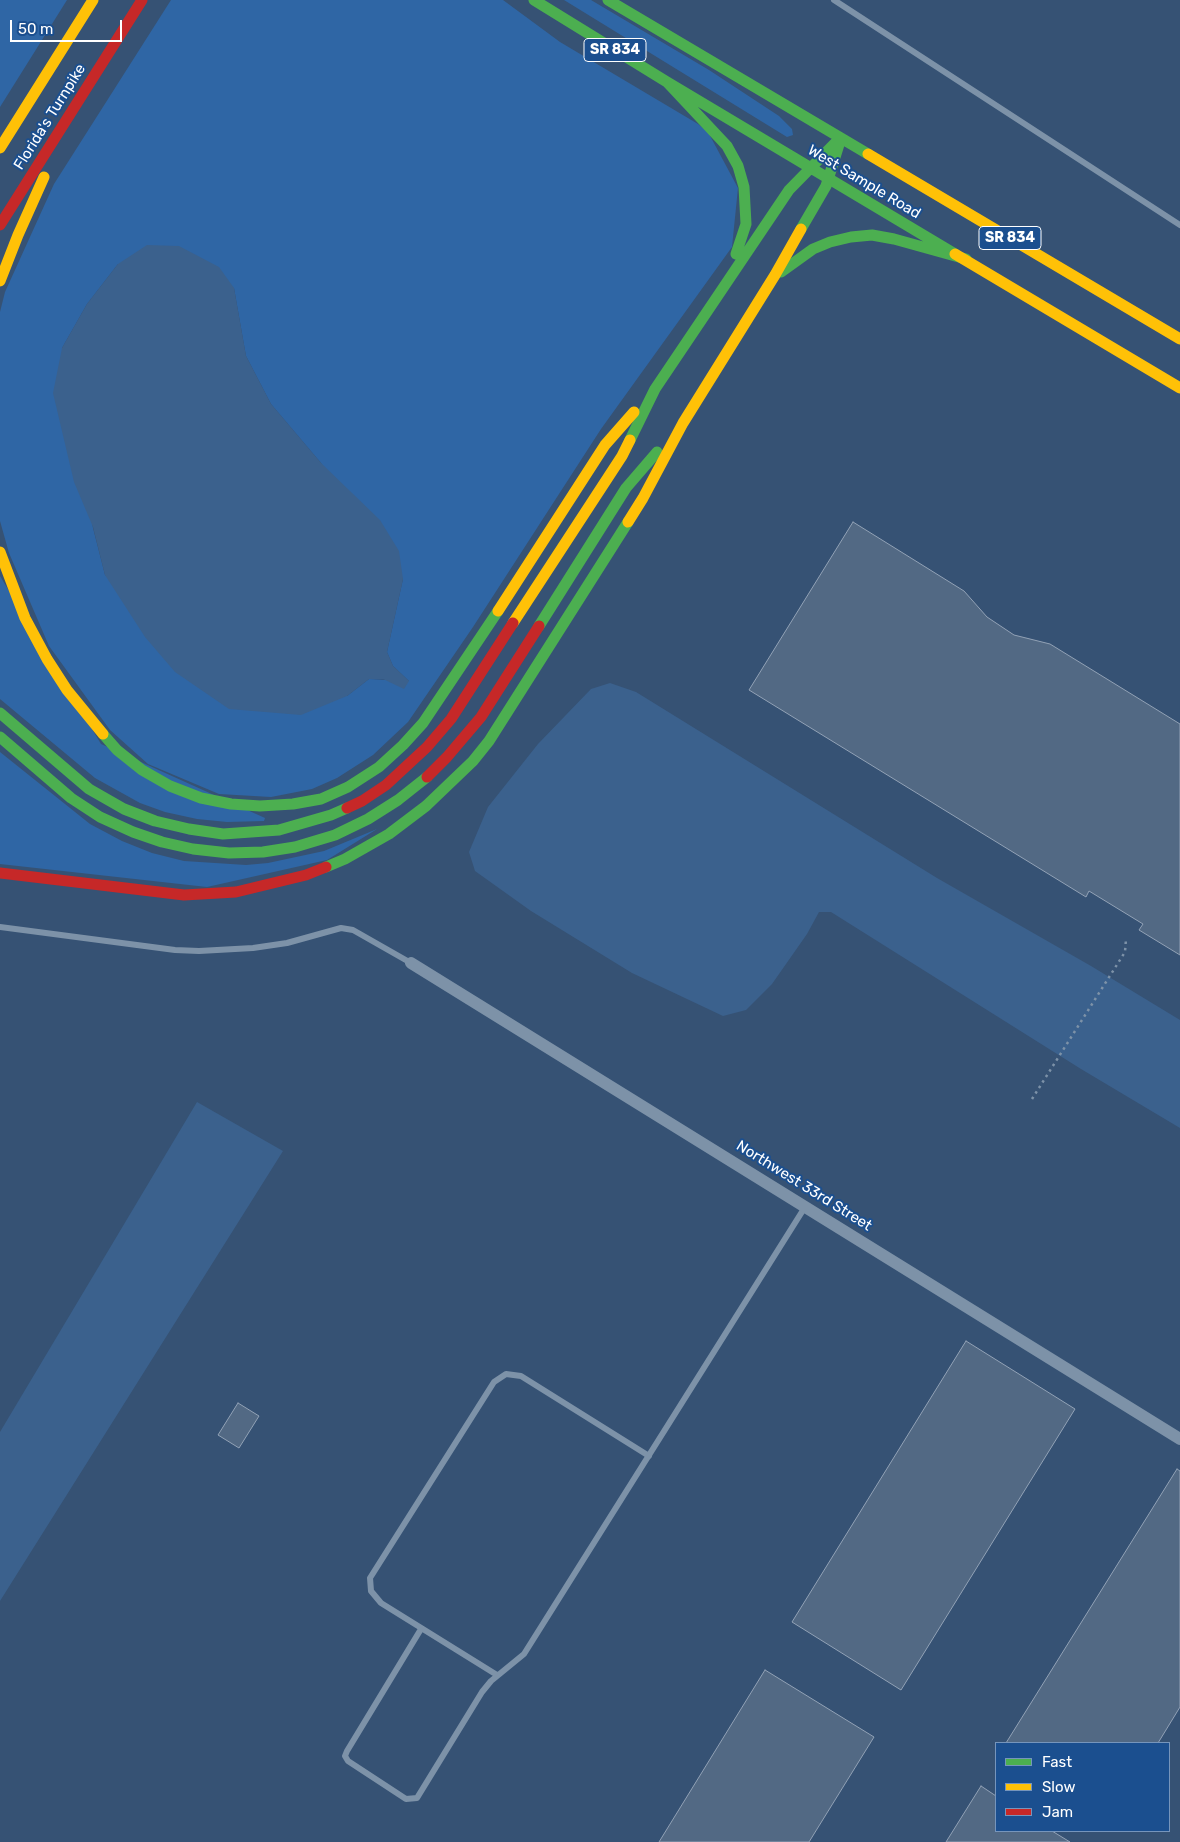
<!DOCTYPE html>
<html>
<head>
<meta charset="utf-8">
<style>
  body { margin:0 }
  #map { position:relative; width:1180px; height:1842px; overflow:hidden; background:#365274; font-family:Rubik,sans-serif }
  canvas { display:block }
  .legend { position:absolute; left:995px; top:1742px; width:175px; height:90px; box-sizing:border-box; background:#1b4f8f; border:1px solid #7695bc; margin:0; padding:6px 9px; list-style:none; font-size:15px; color:#fff }
  .legend li { display:flex; align-items:center; gap:10px; height:25px }
  .legend b { width:25px; border:1px solid #7695bc }
  .scale { position:absolute; left:10px; top:20px; width:112px; height:22px; box-sizing:border-box; border:2px solid #fff; border-top:0; padding-left:6px; font-size:15px; line-height:18px; white-space:nowrap; color:#fff; -webkit-text-stroke:4px #1b4f8f; paint-order:stroke }
</style>
</head>
<body>
<div id="map">
<canvas width="1180" height="1842"></canvas>
<ul class="legend">
<li><b style="height:6px;background:#4caf50"></b>Fast</li>
<li><b style="height:6px;background:#ffc107"></b>Slow</li>
<li><b style="height:6px;background:#c62828"></b>Jam</li>
</ul>
<div class="scale">50 m</div>
</div>
<script>
const c = document.querySelector('canvas').getContext('2d');
c.lineJoin = 'round';
function fill(path, color) { c.fillStyle = color; c.fill(path, 'evenodd'); }
const poly = rows => new Path2D(rows.map(r => 'M' + r).join(''));
function strokePath(path, color, width, dash) { c.strokeStyle = color; c.lineWidth = width; c.lineCap = dash ? 'butt' : 'round'; c.setLineDash(dash || []); c.stroke(path); }
function write(font, color, halo, rows, align = 'center') {
  c.font = font + ' Rubik,sans-serif'; c.lineWidth = 4; c.setLineDash([]); c.textBaseline = 'middle'; c.strokeStyle = halo; c.fillStyle = color; for (const [text, x, y, turn = 0] of rows) {
    c.save(); c.translate(x, y); c.rotate((+turn || 0) * Math.PI / 180); c.textAlign = isNaN(turn) ? turn : align; if (halo) c.strokeText(text, 0, 0); c.fillText(text, 0, 0); c.restore();
  }
}
const green = poly([
  [0,0,67,0,0,107],
  [171,0,503,0,560,42,698,124,708,132,738,188,732,247,601,429,473,627,408,722,373,755,337,778,312,789,271,797,219,794,148,764,110,730,49,646,9,553,0,521,0,312,5,292,54,184],
  [118,264,234,288,246,356,271,404,321,463,403,579,387,652,393,666,409,681,369,679,347,696,105,575,93,528,62,348,87,304],
  [564,0,591,0,709,70,779,116,792,129,793,135,787,137],
  [0,576,101,744,265,818,264,821,227,822,197,819,165,812,140,803,95,778,0,699],
  [0,752,90,824,122,841,152,853,184,861,246,865,268,863,324,851,377,829,327,860,207,887,0,864]
]);
const water = poly([
  [147,245,179,246,219,267,234,288,246,356,271,404,321,463,380,520,399,551,403,579,387,652,393,666,409,681,404,689,383,679,369,679,347,696,301,715,229,709,175,672,145,637,105,575,93,527,74,482,53,393,62,348,87,304,118,264],
  [610,683,636,692,937,878,1091,966,1180,1020,1180,1128,1081,1069,831,912,819,912,807,934,772,984,746,1010,723,1016,632,973,531,911,475,871,469,852,488,807,538,744,591,689],
  [197,1102,283,1151,0,1601,0,1432]
]);
const building = poly([
  [853,522,964,591,987,617,1014,635,1050,644,1180,724,1180,955,1139,930,1143,924,1089,891,1086,897,749,690,853,522],
  [966,1341,1075,1409,901,1690,792,1622,966,1341],
  [238,1403,259,1416,239,1448,218,1435,238,1403],
  [1177,1469,1180,1471,1180,1707,1158,1743,1006,1743,1177,1469],
  [765,1670,874,1737,809,1842,659,1842,765,1670],
  [981,1786,996,1796,996,1831,1052,1831,1070,1842,946,1842,981,1786]
]);
const path = poly([
  [1032,1099,1125,952,1126,939]
]);
const lane = poly([
  [834,0,1180,225],
  [0,927,175,950,199,951,253,948,287,943,341,928,353,930,411,963],
  [421,1629,347,1751,345,1756,348,1761,406,1799,417,1798,482,1692,491,1681,524,1654,805,1207],
  [497,1675,381,1603,371,1591,370,1578,494,1382,506,1374,521,1376,649,1456]
]);
const street = poly([
  [411,963,1180,1439]
]);
const fast = poly([
  [534,0,667,82,955,254],
  [608,0,868,154],
  [667,82,727,146,738,166,744,187,746,224,736,254],
  [801,229,826,186,841,138],
  [781,272,813,249,830,242,851,237,872,235,894,239,966,259],
  [630,440,655,389,789,190,839,139],
  [539,626,626,488,657,452],
  [0,713,89,789,124,809,155,821,189,829,223,834,279,830,331,815,347,808],
  [103,734,117,750,142,770,170,786,201,798,231,804,260,806,293,804,321,799,348,787,379,767,403,745,423,723,498,611],
  [0,737,71,798,100,817,133,832,162,842,193,849,229,853,263,852,295,847,335,835,368,819,398,800,427,777],
  [326,867,345,859,389,834,426,806,473,761,489,741,628,522]
]);
const slow = poly([
  [0,148,93,0],
  [868,154,1180,339],
  [955,254,1180,388],
  [0,281,18,235,44,177],
  [628,522,643,498,683,423,775,275,801,229],
  [0,552,25,618,47,659,67,690,103,734],
  [498,611,605,445,634,412],
  [513,623,622,456,630,440]
]);
const jam = poly([
  [0,225,142,0],
  [427,777,447,757,481,717,539,626],
  [347,808,362,801,386,785,427,747,451,719,513,623],
  [0,873,184,895,236,892,306,875,326,867]
]);
const shields = [
  [615,50,62],
  [1010,238,62]
];
const shieldNames = [
  ["SR 834",615,50],
  ["SR 834",1010,238]
];
const streetNames = [
  ["Florida's Turnpike",50,117,-58],
  ["West Sample Road",864,182,31],
  ["Northwest 33rd Street",804,1186,32]
];
fill(green, '#2f66a5');
fill(water, '#3b618d');
fill(building, '#526984');
strokePath(building, '#92a2b6', 1);
strokePath(path, '#7d92a8', 2.5, [2.5, 4]);
strokePath(lane, '#7d92a8', 6);
strokePath(street, '#7d92a8', 12);
strokePath(fast, '#4caf50', 11);
strokePath(slow, '#ffc107', 11);
strokePath(jam, '#c62828', 11);
for (const [x, y, w] of shields) { const box = new Path2D(); box.roundRect(x - w / 2, y - 11.5, w, 23, 4); c.fillStyle = '#1b4f8f'; c.fill(box); strokePath(box, '#fff', 1); }
write('bold 14px', '#fff', null, shieldNames);
write('15px', '#fff', '#1b4f8f', streetNames);
</script>
</body>
</html>
